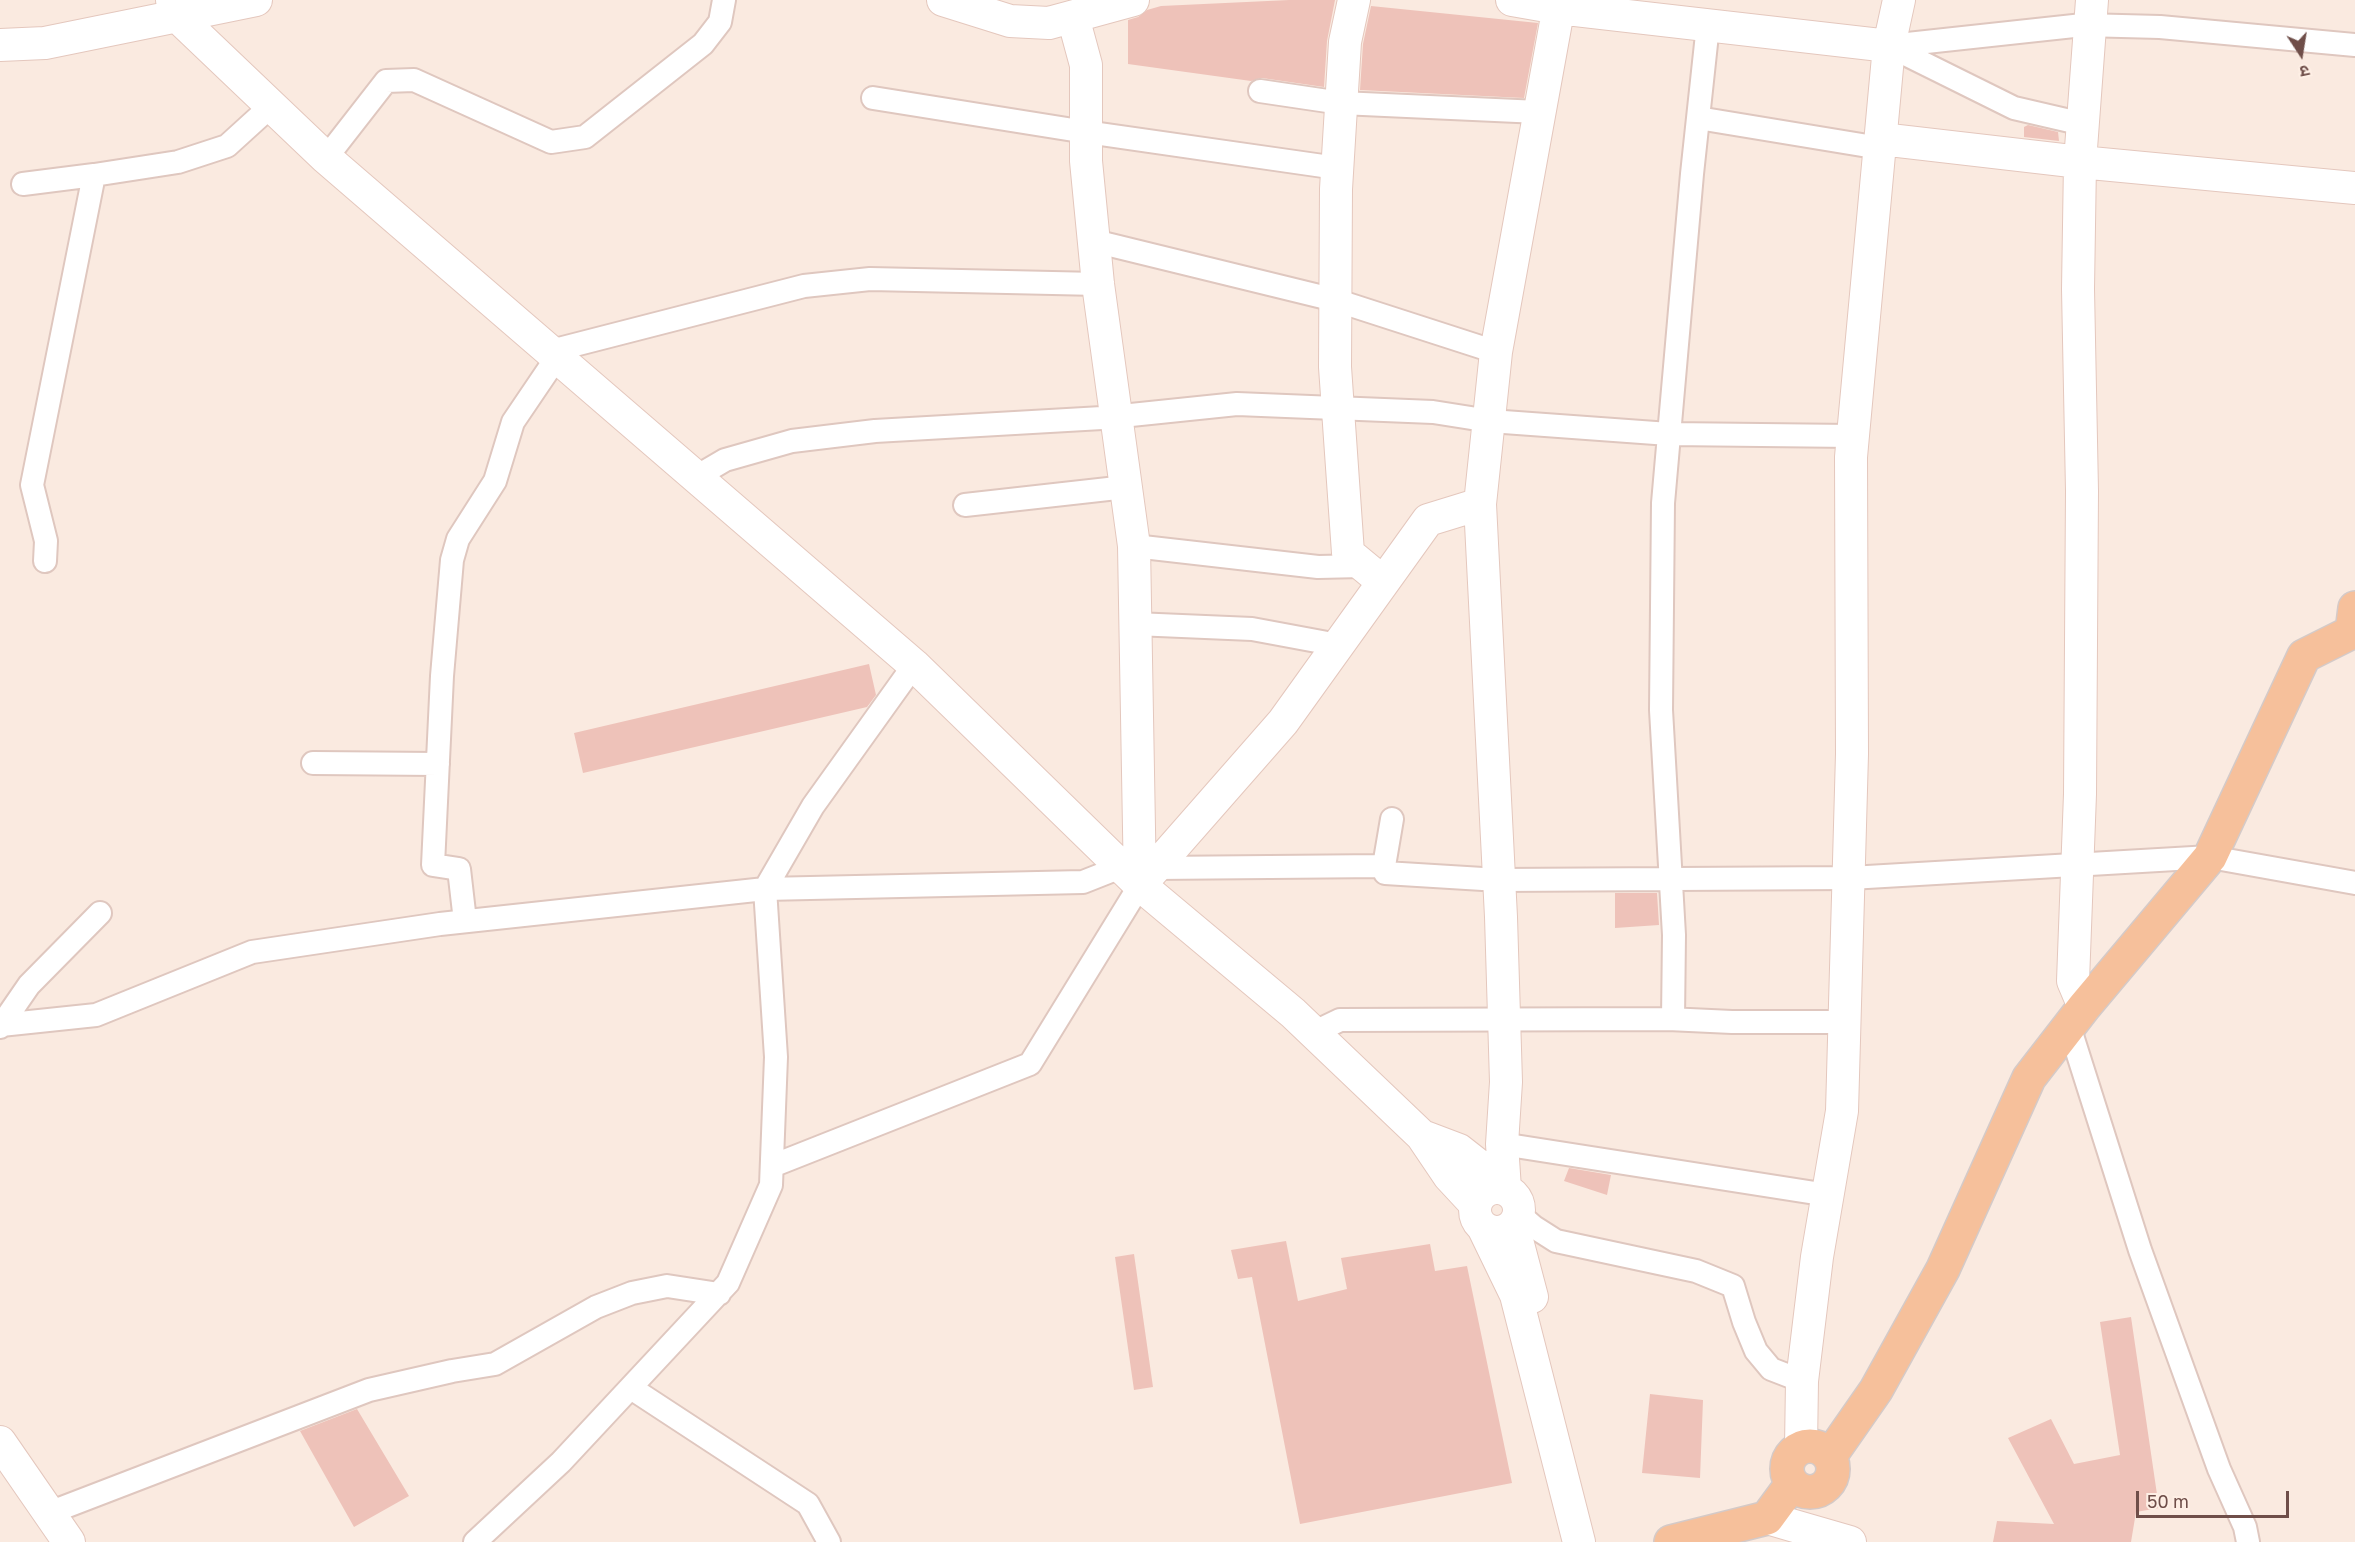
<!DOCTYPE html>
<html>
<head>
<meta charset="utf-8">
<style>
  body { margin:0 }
  #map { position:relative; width:2355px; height:1542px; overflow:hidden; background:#faeae0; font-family:"Golos Text","Noto Sans Devanagari",sans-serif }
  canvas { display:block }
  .north { position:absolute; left:2271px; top:24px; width:60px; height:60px; -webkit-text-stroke:4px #feefe5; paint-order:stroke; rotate:168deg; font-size:16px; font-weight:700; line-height:24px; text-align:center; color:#6f4e49 }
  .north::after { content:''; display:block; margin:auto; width:21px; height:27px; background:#6f4e49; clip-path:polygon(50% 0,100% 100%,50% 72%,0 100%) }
  .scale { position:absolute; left:2136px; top:1491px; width:153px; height:27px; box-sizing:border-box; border:3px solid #6f4e49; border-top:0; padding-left:8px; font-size:18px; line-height:21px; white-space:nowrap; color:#6f4e49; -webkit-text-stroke:4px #feefe5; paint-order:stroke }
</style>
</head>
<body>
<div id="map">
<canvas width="2355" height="1542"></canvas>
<div class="north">उ</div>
<div class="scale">50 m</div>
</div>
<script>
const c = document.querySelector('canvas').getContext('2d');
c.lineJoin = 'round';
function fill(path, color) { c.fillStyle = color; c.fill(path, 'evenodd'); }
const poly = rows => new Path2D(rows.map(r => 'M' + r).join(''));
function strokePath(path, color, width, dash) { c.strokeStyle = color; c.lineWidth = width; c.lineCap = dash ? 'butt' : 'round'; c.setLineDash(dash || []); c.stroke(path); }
const building = poly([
  [1289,0,1335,0,1327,41,1324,87,1262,78,1251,81,1128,64,1128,20,1138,17,1147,10,1161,6],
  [1371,6,1538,23,1524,98,1360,90,1363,44],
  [2028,125,2058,132,2059,141,2024,137,2024,127],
  [869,664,876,695,867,707,583,773,574,733],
  [1615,893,1657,893,1659,925,1615,928],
  [1569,1168,1611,1175,1607,1195,1564,1181],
  [1286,1241,1298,1301,1347,1289,1341,1258,1430,1244,1435,1271,1467,1266,1512,1483,1300,1524,1252,1277,1238,1279,1231,1250],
  [1134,1254,1153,1387,1134,1390,1115,1257],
  [2131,1317,2159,1508,2136,1512,2131,1542,1993,1542,1997,1521,2054,1524,2008,1438,2051,1419,2074,1464,2120,1455,2100,1322],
  [1650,1394,1703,1400,1700,1478,1642,1473],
  [357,1409,409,1496,354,1527,300,1431]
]);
const street = poly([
  [1260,91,1341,103,1539,112],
  [873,98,1086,132,1337,168],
  [1698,118,1880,148],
  [2083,124,2014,108,1889,46,2083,25,2160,27,2355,45],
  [326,158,386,81,414,80,551,142,585,137,703,44,720,22,724,0],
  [23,184,94,175],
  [1094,241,1335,300,1496,352],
  [551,351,804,286,870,279,1098,284],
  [696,477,725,460,792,441,875,431,1102,418,1237,404,1433,412,1490,421,1669,434,1853,436],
  [965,505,1126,487],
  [1134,546,1318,567,1363,566],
  [45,561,46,541,32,485,94,175,178,162,227,146,271,106],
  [1135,624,1252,629,1338,645],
  [313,763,438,764],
  [1155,868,1384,866,1392,819],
  [1385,873,1499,880,1850,878,2210,857,2355,883],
  [465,921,459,869,433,865,442,676,452,560,458,539,495,481,513,422,557,357],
  [1673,1019,1674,935,1661,710,1663,503,1692,174,1708,25],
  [1,1025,96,1015,252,952,440,924,765,889,1083,882,1121,867],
  [2069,1026,2140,1250,2219,1469,2245,1527,2248,1542],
  [0,1027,29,985,100,913],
  [1313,1033,1340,1020,1668,1019,1732,1022,1846,1022],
  [1502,1144,1828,1195],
  [772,1166,1030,1064,1140,885],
  [1519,1214,1534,1227,1556,1241,1696,1271,1733,1286,1744,1322,1756,1351,1771,1369,1802,1381],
  [631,1388,808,1504,829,1542],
  [49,1513,369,1390,452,1371,495,1364,596,1307,632,1293,667,1286,719,1294],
  [475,1542,561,1462,728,1283,771,1185,776,1057,765,889,813,806,914,665]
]);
const secondary = poly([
  [172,0,178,17,326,158,914,665,1140,885,1293,1013,1422,1136,1449,1176,1475,1204],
  [943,0,1010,21,1049,23,1133,0],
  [1354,0,1345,42,1336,189,1335,367,1348,553,1383,582],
  [1512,0,1558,8,1889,46],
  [1073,17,1086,65,1086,161,1098,284,1134,546,1140,885],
  [0,45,45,43,256,0],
  [1881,139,2080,162,2355,188],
  [1480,504,1501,917,1506,1082,1502,1144,1505,1189],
  [1140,885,1283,722,1428,520,1480,504,1496,352,1560,0],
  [2084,1007,2073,981,2080,794,2082,491,2078,289,2080,162,2092,0],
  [1422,1136,1459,1150,1482,1168,1497,1187],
  '1475 1210a22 22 0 1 1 44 0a22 22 0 1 1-44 0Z',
  [1513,1225,1532,1297],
  [1484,1229,1516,1295,1579,1542],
  [0,1442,69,1542],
  [1801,1447,1802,1381,1817,1257,1842,1111,1852,754,1851,457,1889,46,1899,0],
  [1767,1518,1850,1542]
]);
const primary = poly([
  '1787 1469a23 23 0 1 1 46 0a23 23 0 1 1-46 0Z',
  [1830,1456,1876,1390,1943,1269,2029,1078,2084,1007,2210,857,2304,656,2352,632,2355,608],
  [1671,1542,1767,1518,1792,1484]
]);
fill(building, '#eec2b9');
strokePath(street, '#dfc7bf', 26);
strokePath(secondary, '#e4c7bd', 34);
strokePath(primary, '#d4cac8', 36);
strokePath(street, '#fff', 22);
strokePath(secondary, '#fff', 32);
strokePath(primary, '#f6c09b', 33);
</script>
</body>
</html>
